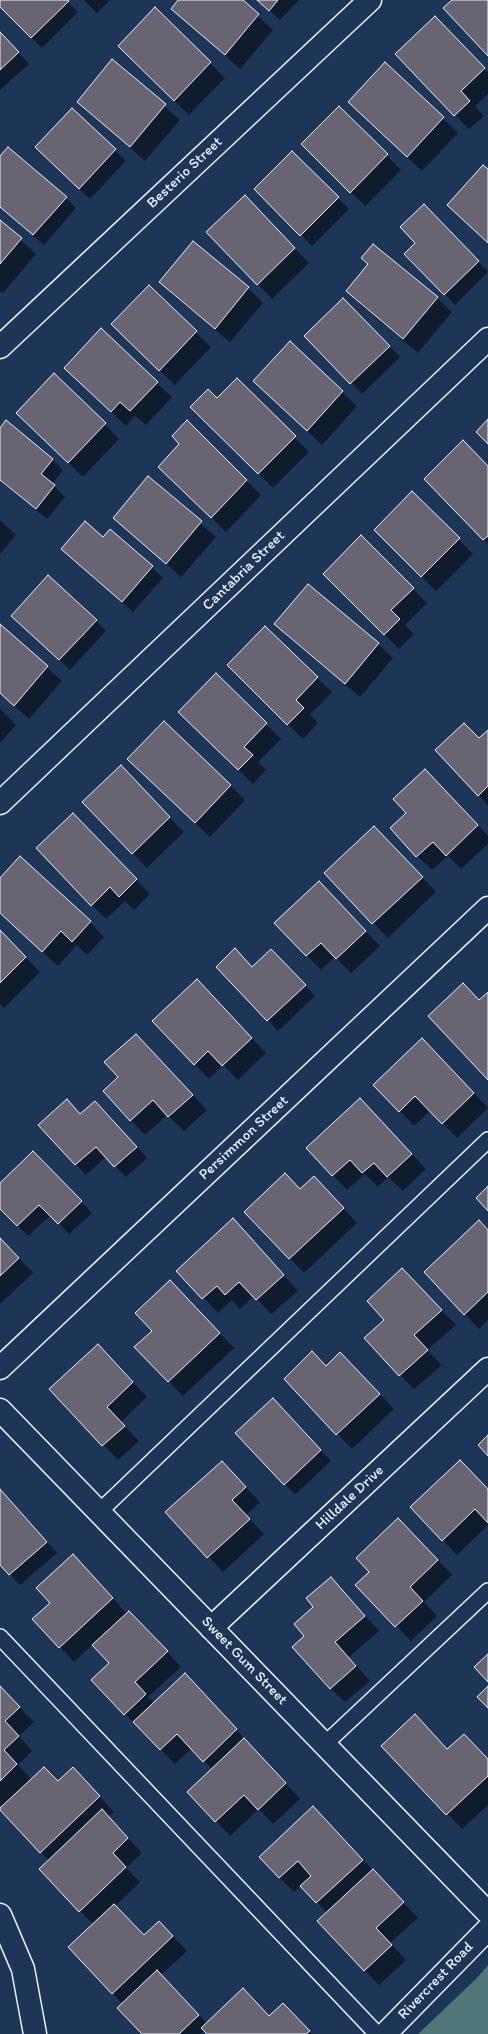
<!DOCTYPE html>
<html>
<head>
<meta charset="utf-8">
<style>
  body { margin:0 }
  canvas { display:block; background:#1d3557 }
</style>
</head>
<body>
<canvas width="488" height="2034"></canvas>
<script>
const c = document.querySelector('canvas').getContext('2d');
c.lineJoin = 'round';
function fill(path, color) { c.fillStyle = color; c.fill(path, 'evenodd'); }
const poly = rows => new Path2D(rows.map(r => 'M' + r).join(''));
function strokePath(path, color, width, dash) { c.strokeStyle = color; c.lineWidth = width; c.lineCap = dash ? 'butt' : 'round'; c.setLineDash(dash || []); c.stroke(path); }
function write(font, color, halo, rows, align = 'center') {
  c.font = font + ' Itim,sans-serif'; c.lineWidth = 3.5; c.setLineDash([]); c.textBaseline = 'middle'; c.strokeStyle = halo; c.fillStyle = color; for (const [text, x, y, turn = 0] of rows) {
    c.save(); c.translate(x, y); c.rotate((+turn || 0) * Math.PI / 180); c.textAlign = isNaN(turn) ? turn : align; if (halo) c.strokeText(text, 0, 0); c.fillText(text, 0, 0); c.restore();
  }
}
const green = poly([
  [488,1965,488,2034,418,2034,477,1978]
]);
const shadow = poly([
  [0,0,66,0,78,12,42,48,0,6],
  [84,0,110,0,97,13],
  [179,0,241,0,273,30,240,69,172,8],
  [258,0,299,0,280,20],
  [155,9,225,78,189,115,119,46],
  [449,32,488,73,488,94,475,106,484,116,469,129,455,115],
  [0,33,29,64,0,90],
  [113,61,180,120,145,161,78,102],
  [385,63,458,133,422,171,364,116],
  [339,107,401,170,365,206,302,144],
  [72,109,126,161,90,199,47,157],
  [292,152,349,209,312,246,255,189],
  [0,158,66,198,76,208,44,245,0,207],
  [259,211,309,263,272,299,208,232],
  [435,216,488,272,455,305,445,294,417,243],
  [0,221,36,254,3,293,0,291],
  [193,242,248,288,263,303,230,342,175,297,160,282],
  [149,286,211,347,175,385,127,339],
  [347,291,437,298,452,312,418,353,362,306],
  [343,300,400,357,362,394,306,336],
  [290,342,357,406,322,445,269,395],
  [237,379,309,452,273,488,192,407,217,400],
  [80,383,157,383,172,397,146,425,135,416,126,426],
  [187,422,261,495,226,532,174,481],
  [105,424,119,439,83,477,32,428],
  [0,430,52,459,63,470,52,484,65,497,47,519,0,481],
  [488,467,488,544,426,479],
  [148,478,216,537,181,577,114,518],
  [412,492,473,554,436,591,375,530],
  [0,520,16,535,0,554],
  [361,537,427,603,405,625,414,634,399,649,324,574],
  [103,538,152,567,163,578,133,612,73,559],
  [96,621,106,631,70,670,23,626],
  [276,624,378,644,393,658,360,697,290,639],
  [0,626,62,681,29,719,0,694],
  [265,627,332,692,310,715,318,723,303,739,228,665],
  [216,675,281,739,258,762,266,770,253,784,180,711],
  [0,709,16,725,0,743],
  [488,731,488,805,479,795,479,739],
  [143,774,230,785,245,800,210,837],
  [135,781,184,832,147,868,133,853],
  [440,785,488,836,488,844,461,869,448,856,432,870,417,856],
  [87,829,150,894,134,910,125,901,106,919,92,905],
  [388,841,436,892,388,938,325,873],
  [0,879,90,922,104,937,87,955,77,945,58,966,0,913],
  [334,897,380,946,351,973,335,957,321,970,276,923],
  [0,931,40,972,4,1008,0,1004],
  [282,961,315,996,278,1031,268,1020,253,968],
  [211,995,266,1053,238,1080,223,1065,209,1079,195,1064],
  [150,1050,207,1110,184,1131,167,1115,145,1135,131,1120],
  [437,1054,488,1108,457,1138,430,1111,414,1126,375,1085],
  [106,1113,147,1158,126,1177,106,1157,86,1175,39,1125,81,1115],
  [374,1114,426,1169,403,1191,388,1177,378,1187,365,1174,347,1190,307,1148],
  [33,1152,92,1213,69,1234,51,1215,28,1236,0,1207,0,1184],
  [328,1192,357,1223,304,1273,246,1212],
  [488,1231,488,1320,479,1329,465,1314],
  [247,1234,298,1291,271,1314,254,1296,240,1309,232,1300,218,1313,178,1271],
  [0,1238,33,1273,0,1304],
  [417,1284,456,1325,427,1350,442,1365,414,1389,400,1375,386,1320],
  [184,1296,234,1348,183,1396,135,1347,153,1331],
  [112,1360,147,1397,121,1422,139,1441,118,1460,51,1389],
  [326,1367,355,1368,394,1409,352,1449,285,1379],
  [283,1410,331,1461,295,1495,285,1484],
  [236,1477,260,1502,246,1515,264,1534,223,1572,167,1512],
  [0,1490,57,1553,20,1585,0,1563],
  [488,1490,488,1525,457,1555,443,1540],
  [413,1534,452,1575,424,1602,437,1616,411,1641,357,1585],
  [87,1570,127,1614,144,1626,181,1667,148,1697,154,1703,199,1689,300,1799,273,1824,259,1809,230,1836,189,1792,213,1770,192,1748,175,1764,125,1714,111,1663,93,1644,74,1662,34,1619],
  [331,1578,379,1631,349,1657,370,1681,345,1702,330,1688,305,1636,315,1607],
  [0,1687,34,1722,19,1736,32,1751,18,1765,32,1780,87,1783,114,1812,108,1817,142,1853,126,1868,140,1882,115,1906,144,1936,159,1922,187,1951,161,1975,207,2023,269,2017,298,2019,312,2034,208,2034,205,2030,201,2034,143,2034,123,2004,112,1993,94,1925,80,1911,49,1861,0,1804],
  [383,1746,448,1750,488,1760,488,1805,462,1829],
  [328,1822,418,1918,390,1943,406,1960,379,1985,365,1970,327,1913,301,1886,294,1892,279,1877]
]);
const building = poly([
  [0,0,68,0,69,1,31,38,0,7,0,0],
  [178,0,243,0,259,14,225,55,171,9,178,0],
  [257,0,278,0,269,11,257,0],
  [452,0,488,0,488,56,443,8,452,0],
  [155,7,211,62,174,101,118,46,155,7],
  [435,16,485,68,461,91,470,101,454,116,395,54,435,16],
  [0,32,19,52,0,70,0,32],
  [112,59,166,104,130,147,77,102,112,59],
  [385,62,444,117,407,157,348,102,385,62],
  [339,106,388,154,350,193,301,144,339,106],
  [72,108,116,149,79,189,35,147,72,108],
  [8,147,67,197,33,235,0,207,0,156,8,147],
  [292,151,339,197,300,236,254,189,292,151],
  [483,165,488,169,488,243,447,205,483,165],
  [245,195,295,248,257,285,206,232,245,195],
  [424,204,479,261,444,295,404,254,415,243,400,227,424,204],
  [0,220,22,238,0,264,0,220],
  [193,241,249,287,215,329,159,282,193,241],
  [373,244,438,297,403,339,346,291,368,264,361,258,373,244],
  [149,285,197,331,159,371,111,324,149,285],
  [343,298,390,346,350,384,304,336,343,298],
  [101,328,158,382,130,411,120,402,111,412,64,368,101,328],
  [290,341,343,391,307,431,253,381,290,341],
  [54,373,106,423,68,463,16,413,54,373],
  [237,378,296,436,258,474,190,407,208,389,217,398,237,378],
  [488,419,488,444,476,432,488,419],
  [6,420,53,459,41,474,55,485,36,509,0,480,0,428,6,420],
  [187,420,247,480,211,518,158,467,179,444,172,436,187,420],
  [463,440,488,466,488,536,483,540,424,479,463,440],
  [148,476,202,521,166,564,113,518,148,476],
  [412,491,460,538,421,577,374,530,412,491],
  [85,521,103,537,110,529,153,566,122,602,61,549,85,521],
  [361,535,414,588,391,610,400,619,384,635,323,574,361,535],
  [48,575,97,620,59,660,11,616,48,575],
  [308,584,379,643,345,684,274,624,308,584],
  [0,624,48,666,14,706,0,693,0,624],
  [265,626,318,677,296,700,304,708,287,725,227,665,265,626],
  [216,673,267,723,244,747,253,755,238,770,178,712,216,673],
  [164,721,231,785,195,823,127,759,164,721],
  [464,723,479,738,488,730,488,786,478,796,435,750,464,723],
  [121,765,170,817,132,854,82,802,121,765],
  [425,769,478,825,446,856,433,842,416,857,390,828,406,813,393,799,425,769],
  [73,813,137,879,119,897,110,887,91,906,36,848,73,813],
  [374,826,423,877,372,924,324,873,374,826],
  [20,856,91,921,72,942,61,931,42,952,0,913,0,878,20,856],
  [319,881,366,931,336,959,321,943,306,956,274,923,319,881],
  [0,930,26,957,0,983,0,930],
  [235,948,252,967,271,949,306,985,267,1021,216,967,235,948],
  [197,979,252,1038,222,1066,208,1051,194,1065,152,1021,197,979],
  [463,983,479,1000,488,992,488,1080,428,1016,463,983],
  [136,1034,193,1095,168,1117,153,1100,130,1121,103,1091,118,1077,104,1062,136,1034],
  [422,1038,474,1093,442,1124,415,1096,399,1112,373,1085,422,1038],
  [360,1098,412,1154,387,1177,374,1163,362,1173,350,1160,332,1176,306,1148,360,1098],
  [67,1099,80,1114,95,1101,137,1147,114,1167,96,1147,75,1165,38,1125,67,1099],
  [33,1151,82,1201,58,1224,39,1205,17,1226,0,1209,0,1183,33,1151],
  [285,1173,300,1189,314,1176,344,1208,289,1259,244,1212,285,1173],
  [488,1186,488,1211,476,1198,488,1186],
  [233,1218,284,1275,256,1300,239,1282,225,1295,217,1286,202,1299,176,1271,233,1218],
  [479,1220,488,1230,488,1292,464,1315,424,1272,479,1220],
  [0,1238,19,1258,0,1276,0,1238],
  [402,1268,442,1310,414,1335,428,1350,399,1376,364,1338,384,1320,367,1301,402,1268],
  [170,1280,220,1333,168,1382,134,1347,152,1331,135,1313,170,1280],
  [98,1344,133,1382,107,1407,125,1426,102,1446,49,1389,98,1344],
  [312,1351,326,1366,340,1352,380,1394,336,1435,284,1379,312,1351],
  [273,1398,321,1450,284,1485,235,1433,273,1398],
  [488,1435,488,1456,478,1445,488,1435],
  [460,1460,488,1489,488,1523,475,1509,442,1541,410,1507,460,1460],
  [222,1461,246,1487,232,1500,250,1519,207,1558,165,1512,222,1461],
  [0,1489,47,1542,9,1575,0,1565,0,1489],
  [398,1518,438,1560,410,1587,423,1601,395,1627,355,1585,369,1572,356,1558,398,1518],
  [73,1554,113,1598,59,1648,32,1619,50,1603,36,1588,73,1554],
  [331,1577,365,1616,335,1642,356,1666,330,1689,292,1647,304,1636,294,1624,313,1607,306,1598,331,1577],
  [129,1611,168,1651,135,1682,146,1694,124,1715,91,1680,109,1663,92,1645,129,1611],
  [488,1654,488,1682,474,1667,488,1654],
  [185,1673,237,1729,203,1762,177,1734,160,1750,133,1722,185,1673],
  [0,1686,20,1707,5,1721,19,1736,4,1750,17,1764,0,1781,0,1686],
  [488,1686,488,1708,477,1697,488,1686],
  [415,1714,447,1749,464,1734,488,1759,488,1776,446,1815,381,1746,415,1714],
  [244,1738,286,1783,258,1810,244,1795,215,1822,187,1792,244,1738],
  [44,1767,58,1781,73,1767,100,1796,40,1853,0,1810,0,1808,44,1767],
  [313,1806,363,1860,316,1903,300,1886,311,1876,298,1861,279,1878,259,1857,313,1806],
  [102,1809,128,1838,113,1853,126,1867,79,1912,39,1869,102,1809],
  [373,1869,404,1902,376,1928,392,1945,364,1971,317,1921,373,1869],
  [114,1904,144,1935,159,1921,173,1936,112,1994,68,1947,114,1904],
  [157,1970,199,2015,179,2034,142,2034,117,2008,157,1970],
  [243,1988,269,2016,283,2003,310,2031,306,2034,207,2034,201,2028,243,1988]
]);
const service = poly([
  [99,1512,488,1140],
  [0,1637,377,2034],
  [325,1744,488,1591]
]);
const minor = poly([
  [0,347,370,0],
  [0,803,488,339],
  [0,1368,488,908],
  [0,1410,488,1913],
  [211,1628,488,1369],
  [0,1915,23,1969,35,2034],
  [385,2034,488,1929]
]);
const streetNames = [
  ["Besterio Street",185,173,-43],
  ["Cantabria Street",244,571,-44],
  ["Persimmon Street",244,1138,-43],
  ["Hilldale Drive",350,1498,-43],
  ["Sweet Gum Street",244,1661,46],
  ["Rivercrest Road",436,1981,-46]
];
fill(green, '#4f777a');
fill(shadow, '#0007');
fill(building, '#686472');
strokePath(building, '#e8f1f8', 1);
strokePath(service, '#e8f1f8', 18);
strokePath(minor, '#e8f1f8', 25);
strokePath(service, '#1d3557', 15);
strokePath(minor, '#1d3557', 22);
write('15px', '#e8f1f8', '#1d3557', streetNames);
</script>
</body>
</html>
